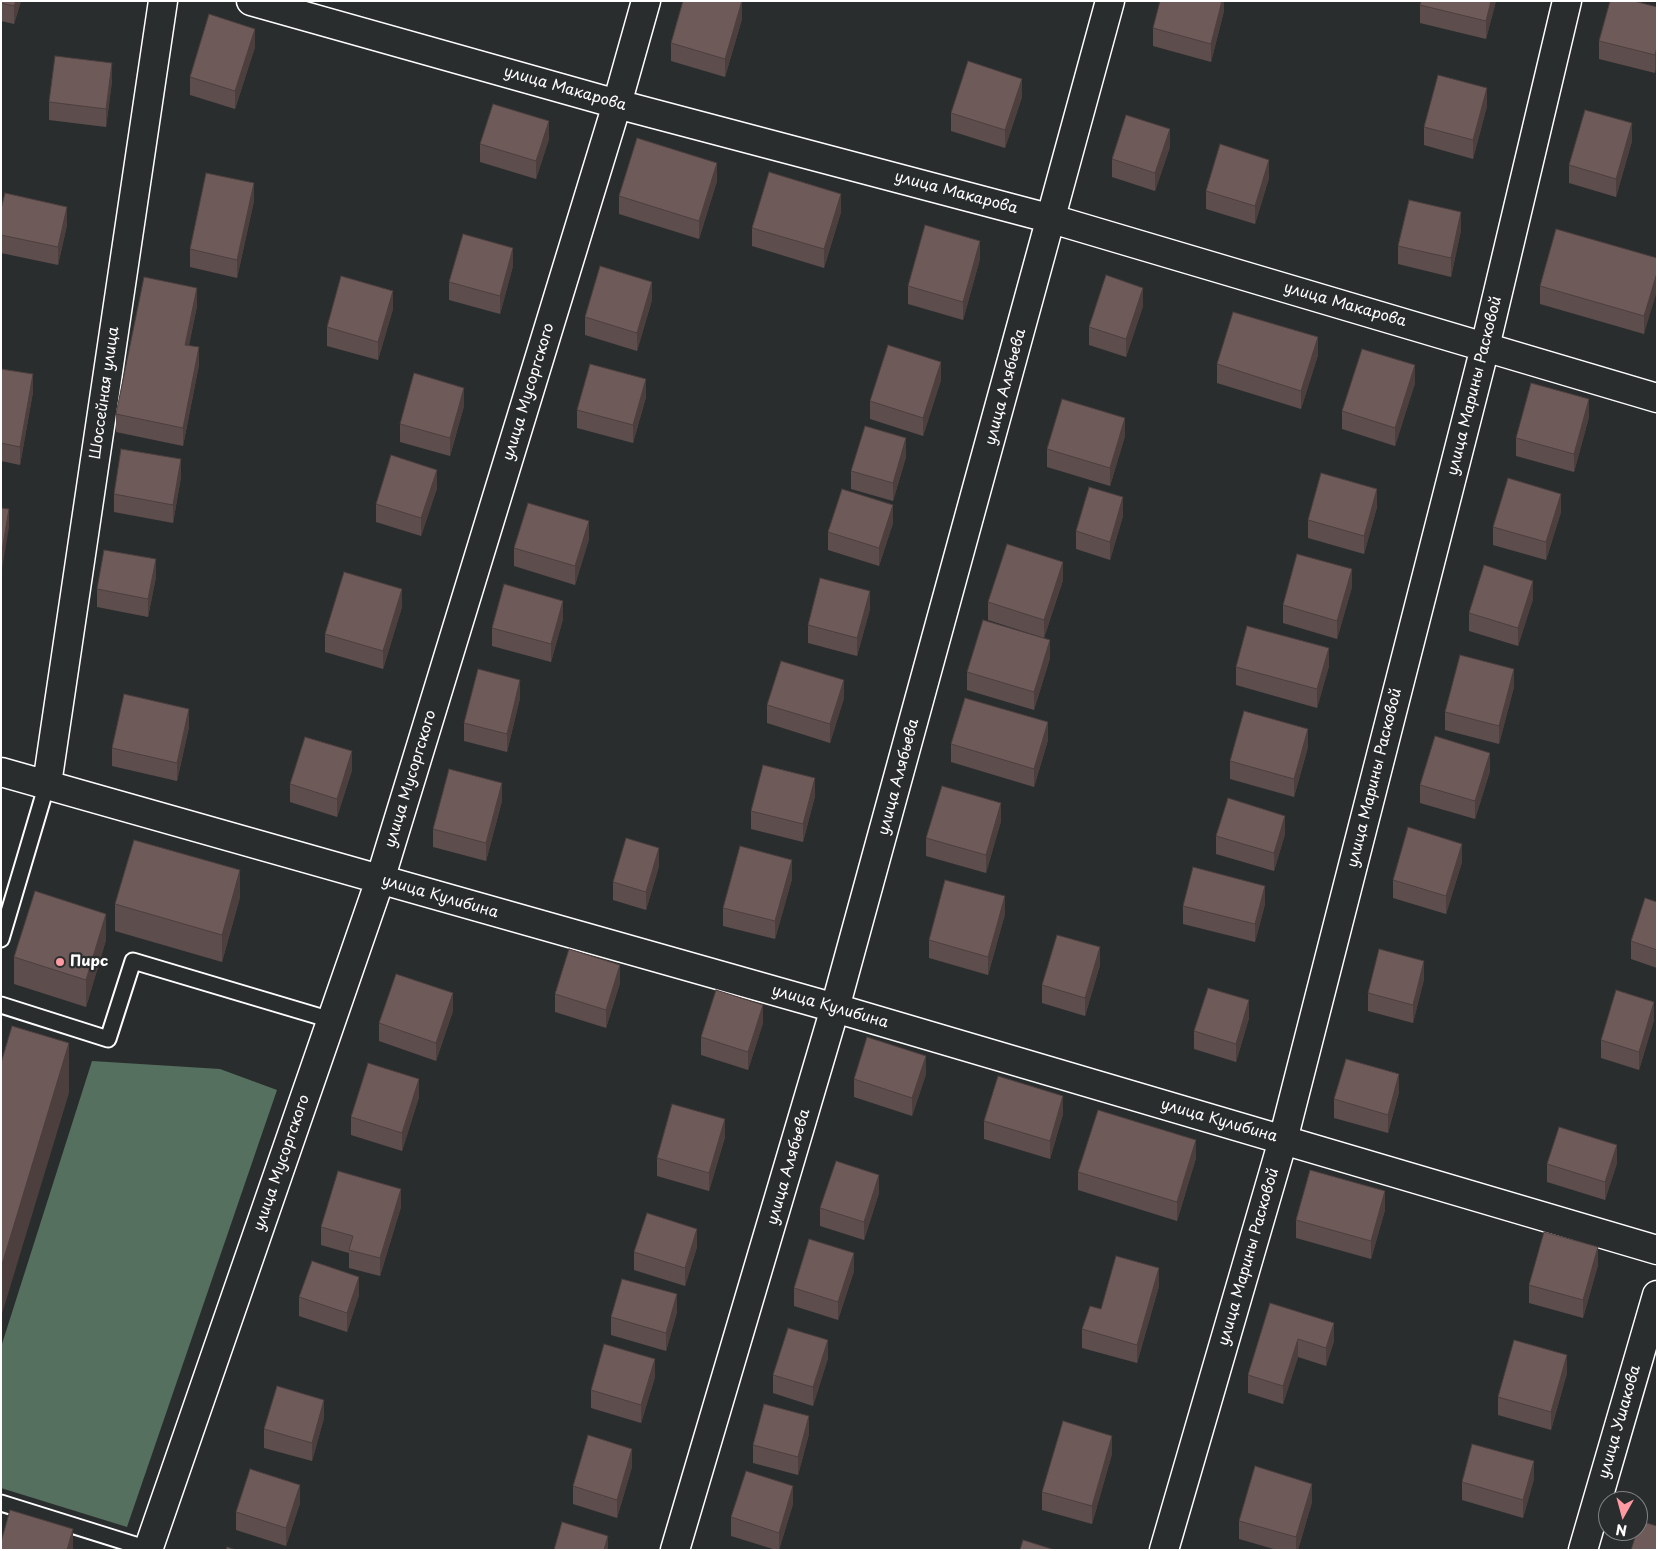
<!DOCTYPE html>
<html>
<head>
<meta charset="utf-8">
<style>
  body { margin:0 }
  #map { position:relative; width:1658px; height:1551px; overflow:hidden; background:#2a2d2e; font-family:"Playpen Sans",sans-serif }
  canvas { display:block }
  .frame { position:absolute; inset:0; border:2px solid #fff; pointer-events:none }
  .north { position:absolute; left:1598px; top:1491px; width:50px; height:50px; box-sizing:border-box; background:#2a2d2e; border:1px solid #7f8182; border-radius:50%; rotate:187deg; font-size:14px; font-weight:700; line-height:20px; text-align:center; color:#fff }
  .north::after { content:''; display:block; margin:auto; width:18px; height:22px; background:#ff9aa2; clip-path:polygon(50% 0,100% 100%,50% 72%,0 100%) }
</style>
</head>
<body>
<div id="map">
<canvas width="1658" height="1551"></canvas>
<div class="frame"></div>
<div class="north">N</div>
</div>
<script>
const c = document.querySelector('canvas').getContext('2d');
c.lineJoin = 'round';
function fill(path, color) { c.fillStyle = color; c.fill(path, 'evenodd'); }
const poly = rows => new Path2D(rows.map(r => 'M' + r).join(''));
function strokePath(path, color, width, dash) { c.strokeStyle = color; c.lineWidth = width; c.lineCap = dash ? 'butt' : 'round'; c.setLineDash(dash || []); c.stroke(path); }
function write(font, color, halo, rows, align = 'center') {
  c.font = font + ' "Playpen Sans",sans-serif'; c.lineWidth = 4.5; c.setLineDash([]); c.textBaseline = 'middle'; c.strokeStyle = halo; c.fillStyle = color; for (const [text, x, y, turn = 0] of rows) {
    c.save(); c.translate(x, y); c.rotate((+turn || 0) * Math.PI / 180); c.textAlign = isNaN(turn) ? turn : align; if (halo) c.strokeText(text, 0, 0); c.fillText(text, 0, 0); c.restore();
  }
}
const green = poly([
  [92,1061,220,1069,277,1090,127,1527,1,1488,1,1347]
]);
const lane = poly([
  [1,939,47,784],
  [1,1005,108,1039,133,961,331,1020],
  [1,1503,148,1549]
]);
const street = poly([
  [251,1,617,104,1052,219,1657,398],
  [1,772,835,1008,1657,1250],
  [47,784,163,1],
  [148,1550,380,880,617,104,646,1],
  [675,1550,835,1008,1110,1],
  [1164,1550,1283,1140,1485,347,1567,1],
  [1583,1550,1657,1295]
]);
const wall = poly([
  [1,1,21,1,14,24,1,21],
  [1224,1,1224,11,1211,62,1153,46,1153,28],
  [1496,1,1486,39,1420,23,1420,5],
  [1657,7,1655,73,1599,59,1599,41],
  [742,19,725,77,671,61,671,43],
  [255,47,235,109,190,95,190,77],
  [112,81,106,127,49,120,49,102],
  [1022,97,1005,148,951,131,951,113],
  [1487,106,1473,159,1424,145,1424,127],
  [549,139,536,179,480,162,480,144],
  [1632,141,1616,197,1569,183,1569,165],
  [1170,147,1155,191,1112,177,1112,159],
  [1269,178,1255,224,1206,209,1206,191],
  [717,181,699,239,619,214,619,196],
  [254,201,237,278,190,267,190,249],
  [1,209,67,225,58,265,1,253],
  [841,212,824,268,752,246,752,228],
  [1461,230,1451,277,1398,264,1398,246],
  [1657,258,1644,334,1540,304,1540,286],
  [980,259,963,320,908,304,908,286],
  [513,266,500,314,449,300,449,282],
  [652,300,637,351,585,335,585,317],
  [197,306,189,345,199,365,183,446,116,432,116,414],
  [1143,306,1126,357,1089,345,1089,327],
  [393,309,378,360,327,346,327,327],
  [1318,355,1301,409,1217,383,1217,364],
  [1,369,33,392,20,465,1,461],
  [941,380,923,436,870,419,870,401],
  [1415,383,1395,446,1342,429,1342,411],
  [646,397,633,443,577,428,577,410],
  [464,406,450,456,400,442,400,424],
  [1589,417,1574,472,1516,456,1516,438],
  [1125,436,1110,486,1047,467,1047,449],
  [906,457,893,501,851,489,851,471],
  [181,477,173,523,114,512,114,494],
  [437,488,421,536,376,522,376,504],
  [1377,507,1364,554,1308,538,1308,520],
  [1561,512,1546,560,1493,545,1493,527],
  [1123,516,1110,560,1076,549,1076,531],
  [893,523,879,566,828,550,828,532],
  [589,539,575,585,514,566,514,548],
  [156,577,148,617,97,607,97,589],
  [1063,580,1044,638,988,620,988,602],
  [1352,587,1337,639,1283,623,1283,605],
  [1533,599,1518,646,1469,631,1469,613],
  [402,607,383,669,325,652,325,634],
  [870,609,857,656,808,643,808,625],
  [563,619,551,662,492,646,492,628],
  [1050,658,1034,710,967,690,967,672],
  [1329,666,1317,708,1236,685,1236,667],
  [1514,687,1499,744,1445,730,1445,712],
  [520,698,507,752,464,741,464,723],
  [844,698,830,743,767,723,767,705],
  [189,727,177,781,112,766,112,748],
  [1048,740,1034,787,951,762,951,744],
  [1308,747,1294,797,1230,779,1230,761],
  [352,770,337,817,290,802,290,784],
  [1490,771,1475,819,1420,803,1420,785],
  [815,796,803,842,751,829,751,811],
  [502,801,486,861,433,847,433,829],
  [1001,821,986,873,926,856,926,838],
  [1285,834,1274,871,1216,854,1216,836],
  [1462,862,1446,914,1393,898,1393,880],
  [659,866,646,910,613,900,613,882],
  [792,879,775,939,723,926,723,908],
  [240,897,222,962,115,931,115,904],
  [1657,902,1657,968,1631,959,1631,941],
  [1265,904,1255,942,1183,924,1183,906],
  [1005,914,988,975,929,958,929,940],
  [106,940,86,1007,14,984,14,957],
  [1100,965,1085,1016,1042,1003,1042,985],
  [1424,979,1413,1023,1368,1011,1368,993],
  [620,983,606,1028,555,1012,555,994],
  [453,1011,436,1061,379,1041,379,1023],
  [1249,1018,1236,1062,1194,1049,1194,1031],
  [1654,1020,1639,1070,1601,1058,1601,1040],
  [763,1023,748,1070,701,1055,701,1037],
  [926,1074,912,1116,854,1097,854,1079],
  [1399,1092,1388,1133,1334,1118,1334,1099],
  [419,1097,402,1151,351,1135,351,1117],
  [1063,1114,1050,1159,984,1139,984,1121],
  [725,1137,709,1191,657,1176,657,1158],
  [1196,1158,1177,1221,1078,1190,1078,1172],
  [1617,1163,1605,1200,1547,1182,1547,1164],
  [879,1193,864,1240,820,1226,820,1208],
  [401,1207,380,1276,349,1268,349,1253,321,1245,321,1227],
  [1385,1210,1371,1259,1296,1238,1296,1220],
  [697,1247,685,1286,634,1270,634,1252],
  [1598,1265,1583,1318,1529,1303,1529,1285],
  [854,1271,838,1320,794,1306,794,1288],
  [1159,1286,1137,1363,1082,1348,1082,1329,1101,1309],
  [359,1295,347,1332,299,1316,299,1297],
  [1270,1303,1334,1341,1326,1366,1298,1357,1283,1404,1248,1393,1248,1375],
  [677,1312,666,1351,611,1335,611,1317],
  [828,1358,813,1406,773,1393,773,1375],
  [1567,1373,1551,1430,1498,1415,1498,1397],
  [655,1377,641,1423,591,1408,591,1390],
  [324,1418,312,1461,264,1448,264,1429],
  [809,1434,798,1475,753,1463,753,1445],
  [1112,1454,1092,1524,1042,1510,1042,1492],
  [632,1467,617,1518,573,1504,573,1486],
  [1534,1479,1523,1518,1462,1500,1462,1482],
  [1312,1502,1298,1550,1277,1550,1239,1539,1239,1521],
  [300,1503,286,1546,236,1530,236,1512],
  [793,1504,779,1550,776,1550,731,1536,731,1517]
]);
const shadedWall = poly([
  [16,1,21,1,14,24,14,6],
  [742,1,742,19,725,77,725,59],
  [1222,1,1224,1,1224,11,1211,62,1211,44],
  [1491,1,1496,1,1486,39,1486,21],
  [255,29,255,47,235,109,235,91],
  [1657,47,1657,65,1655,73,1655,55],
  [112,63,112,81,106,127,106,109],
  [1022,79,1022,97,1005,148,1005,130],
  [1487,88,1487,106,1473,159,1473,140],
  [549,121,549,139,536,179,536,161],
  [1632,123,1632,141,1616,197,1616,179],
  [1170,129,1170,147,1155,191,1155,173],
  [1269,160,1269,178,1255,224,1255,206],
  [717,163,717,181,699,239,699,221],
  [254,183,254,201,237,278,237,260],
  [841,194,841,212,824,268,824,249],
  [67,207,67,225,58,265,58,247],
  [1461,212,1461,230,1451,277,1451,258],
  [980,241,980,259,963,320,963,302],
  [513,248,513,266,500,314,500,296],
  [1657,273,1657,291,1644,334,1644,316],
  [652,282,652,300,637,351,637,333],
  [197,288,197,306,185,363,185,345],
  [1143,288,1143,306,1126,357,1126,339],
  [393,291,393,309,378,360,378,342],
  [1318,337,1318,355,1301,409,1301,391],
  [199,347,199,365,183,446,183,428],
  [941,362,941,380,923,436,923,418],
  [1415,365,1415,383,1395,446,1395,428],
  [33,374,33,392,20,465,20,447],
  [646,379,646,397,633,443,633,425],
  [464,388,464,406,450,456,450,438],
  [1589,399,1589,417,1574,472,1574,454],
  [1125,418,1125,436,1110,486,1110,468],
  [906,438,906,457,893,501,893,483],
  [181,459,181,477,173,523,173,505],
  [437,470,437,488,421,536,421,518],
  [1377,489,1377,507,1364,554,1364,536],
  [1561,494,1561,512,1546,560,1546,542],
  [1123,497,1123,516,1110,560,1110,542],
  [893,505,893,523,879,566,879,548],
  [9,509,9,527,1,575,1,557],
  [589,521,589,539,575,585,575,566],
  [156,559,156,577,148,617,148,599],
  [1063,562,1063,580,1044,638,1044,620],
  [1352,569,1352,587,1337,639,1337,621],
  [1533,581,1533,599,1518,646,1518,628],
  [402,589,402,607,383,669,383,651],
  [870,591,870,609,857,656,857,638],
  [563,601,563,619,551,662,551,644],
  [1050,640,1050,658,1034,710,1034,692],
  [1329,648,1329,666,1317,708,1317,689],
  [1514,669,1514,687,1499,744,1499,726],
  [520,680,520,698,507,752,507,734],
  [844,680,844,698,830,743,830,724],
  [189,709,189,727,177,781,177,763],
  [1048,722,1048,740,1034,787,1034,769],
  [1308,729,1308,747,1294,797,1294,779],
  [352,751,352,770,337,817,337,799],
  [1490,753,1490,771,1475,819,1475,801],
  [815,778,815,796,803,842,803,824],
  [502,783,502,801,486,861,486,843],
  [1001,803,1001,821,986,873,986,855],
  [1285,816,1285,834,1274,871,1274,853],
  [1462,844,1462,862,1446,914,1446,896],
  [659,848,659,866,646,910,646,892],
  [792,860,792,879,775,939,775,921],
  [240,870,240,897,222,962,222,935],
  [1265,886,1265,904,1255,942,1255,924],
  [1005,896,1005,914,988,975,988,957],
  [106,914,106,940,86,1007,86,980],
  [1100,947,1100,965,1085,1016,1085,998],
  [1424,961,1424,979,1413,1023,1413,1005],
  [620,965,620,983,606,1028,606,1010],
  [453,993,453,1011,436,1061,436,1043],
  [1249,1000,1249,1018,1236,1062,1236,1044],
  [1654,1002,1654,1020,1639,1070,1639,1052],
  [763,1005,763,1023,748,1070,748,1052],
  [69,1043,69,1093,1,1317,1,1268],
  [926,1056,926,1074,912,1116,912,1098],
  [1399,1074,1399,1092,1388,1133,1388,1115],
  [419,1079,419,1097,402,1151,402,1133],
  [1063,1096,1063,1114,1050,1159,1050,1141],
  [725,1119,725,1137,709,1191,709,1173],
  [1196,1140,1196,1158,1177,1221,1177,1202],
  [1617,1145,1617,1163,1605,1200,1605,1182],
  [879,1175,879,1193,864,1240,864,1222],
  [401,1189,401,1207,380,1276,380,1258],
  [1385,1191,1385,1210,1371,1259,1371,1241],
  [697,1229,697,1247,685,1286,685,1268],
  [1598,1247,1598,1265,1583,1318,1583,1300],
  [854,1253,854,1271,838,1320,838,1302],
  [1159,1268,1159,1286,1137,1363,1137,1345],
  [359,1277,359,1295,347,1332,347,1313],
  [677,1294,677,1312,666,1351,666,1333],
  [1334,1323,1334,1341,1326,1366,1326,1348],
  [1298,1339,1298,1357,1283,1404,1283,1386],
  [828,1340,828,1358,813,1406,813,1387],
  [1567,1355,1567,1373,1551,1430,1551,1412],
  [655,1359,655,1377,641,1423,641,1405],
  [324,1400,324,1418,312,1461,312,1443],
  [809,1416,809,1434,798,1475,798,1457],
  [1112,1436,1112,1454,1092,1524,1092,1506],
  [632,1449,632,1467,617,1518,617,1500],
  [1534,1461,1534,1479,1523,1518,1523,1500],
  [1312,1484,1312,1502,1298,1550,1296,1550,1296,1537],
  [300,1485,300,1503,286,1546,286,1528],
  [793,1486,793,1504,779,1550,779,1533],
  [73,1529,73,1550,67,1550],
  [608,1536,608,1550,604,1550]
]);
const building = poly([
  [1,1,16,1,14,6,1,3,1,1],
  [683,1,742,1,725,59,671,43,683,1],
  [1160,1,1222,1,1211,44,1153,28,1160,1],
  [1421,1,1491,1,1486,21,1420,5,1421,1],
  [1610,1,1634,1,1657,7,1657,47,1655,55,1599,41,1610,1],
  [209,14,255,29,235,91,190,77,209,14],
  [55,56,112,63,106,109,49,102,55,56],
  [968,61,1022,79,1005,130,951,113,968,61],
  [1438,75,1487,88,1473,140,1424,127,1438,75],
  [493,104,549,121,536,161,480,144,493,104],
  [1585,110,1632,123,1616,179,1569,165,1585,110],
  [1126,115,1170,129,1155,173,1112,159,1126,115],
  [637,138,717,163,699,221,619,196,637,138],
  [1220,144,1269,160,1255,206,1206,191,1220,144],
  [769,172,841,194,824,249,752,228,769,172],
  [206,173,254,183,237,260,190,249,206,173],
  [5,193,67,207,58,247,1,235,1,209,5,193],
  [1409,200,1461,212,1451,258,1398,246,1409,200],
  [925,225,980,241,963,302,908,286,925,225],
  [1556,229,1657,258,1657,273,1644,316,1540,286,1556,229],
  [463,234,513,248,500,296,449,282,463,234],
  [600,266,652,282,637,333,585,317,600,266],
  [1106,275,1143,288,1126,339,1089,327,1106,275],
  [341,276,393,291,378,342,327,327,341,276],
  [144,277,197,288,185,345,199,347,183,428,116,414,144,277],
  [1233,312,1318,337,1301,391,1217,364,1233,312],
  [888,345,941,362,923,418,870,401,888,345],
  [1362,349,1415,365,1395,428,1342,411,1362,349],
  [590,364,646,379,633,425,577,410,590,364],
  [1,369,33,374,20,447,1,443,1,369],
  [414,373,464,388,450,438,400,424,414,373],
  [1531,383,1589,399,1574,454,1516,438,1531,383],
  [1062,399,1125,418,1110,468,1047,449,1062,399],
  [865,426,906,438,893,483,851,471,865,426],
  [121,449,181,459,173,505,114,494,121,449],
  [391,455,437,470,421,518,376,504,391,455],
  [1321,473,1377,489,1364,536,1308,520,1321,473],
  [1508,478,1561,494,1546,542,1493,527,1508,478],
  [1089,487,1123,497,1110,542,1076,531,1089,487],
  [842,489,893,505,879,548,828,532,842,489],
  [528,503,589,521,575,566,514,548,528,503],
  [1,508,9,509,1,557,1,508],
  [1007,544,1063,562,1044,620,988,602,1007,544],
  [104,550,156,559,148,599,97,589,104,550],
  [1297,554,1352,569,1337,621,1283,605,1297,554],
  [1484,565,1533,581,1518,628,1469,613,1484,565],
  [344,572,402,589,383,651,325,634,344,572],
  [820,578,870,591,857,638,808,625,820,578],
  [504,584,563,601,551,644,492,628,504,584],
  [983,620,1050,640,1034,692,967,672,983,620],
  [1247,626,1329,648,1317,689,1236,667,1247,626],
  [1460,655,1514,669,1499,726,1445,712,1460,655],
  [781,661,844,680,830,724,767,705,781,661],
  [478,669,520,680,507,734,464,723,478,669],
  [124,694,189,709,177,763,112,748,124,694],
  [965,698,1048,722,1034,769,951,744,965,698],
  [1244,711,1308,729,1294,779,1230,761,1244,711],
  [1435,736,1490,753,1475,801,1420,785,1435,736],
  [305,737,352,751,337,799,290,784,305,737],
  [763,765,815,778,803,824,751,811,763,765],
  [449,769,502,783,486,843,433,829,449,769],
  [942,786,1001,803,986,855,926,838,942,786],
  [1228,798,1285,816,1274,853,1216,836,1228,798],
  [1408,827,1462,844,1446,896,1393,880,1408,827],
  [626,838,659,848,646,892,613,882,626,838],
  [134,840,240,870,222,935,115,904,134,840],
  [740,846,792,860,775,921,723,908,740,846],
  [1193,867,1265,886,1255,924,1183,906,1193,867],
  [945,880,1005,896,988,957,929,940,945,880],
  [35,891,106,914,86,980,14,957,35,891],
  [1645,898,1657,902,1657,950,1631,941,1645,898],
  [1057,935,1100,947,1085,998,1042,985,1057,935],
  [569,949,620,965,606,1010,555,994,569,949],
  [1379,949,1424,961,1413,1005,1368,993,1379,949],
  [396,974,453,993,436,1043,379,1023,396,974],
  [1208,988,1249,1000,1236,1044,1194,1031,1208,988],
  [716,990,763,1005,748,1052,701,1037,716,990],
  [1616,990,1654,1002,1639,1052,1601,1040,1616,990],
  [12,1026,69,1043,1,1268,1,1063,12,1026],
  [867,1037,926,1056,912,1098,854,1079,867,1037],
  [1346,1059,1399,1074,1388,1115,1334,1099,1346,1059],
  [368,1063,419,1079,402,1133,351,1117,368,1063],
  [998,1076,1063,1096,1050,1141,984,1121,998,1076],
  [672,1104,725,1119,709,1173,657,1158,672,1104],
  [1098,1110,1196,1140,1177,1202,1078,1172,1098,1110],
  [1559,1127,1617,1145,1605,1182,1547,1164,1559,1127],
  [836,1161,879,1175,864,1222,820,1208,836,1161],
  [1310,1170,1385,1191,1371,1241,1296,1220,1310,1170],
  [338,1171,401,1189,380,1258,349,1250,353,1236,321,1227,338,1171],
  [647,1213,697,1229,685,1268,634,1252,647,1213],
  [1544,1232,1598,1247,1583,1300,1529,1285,1544,1232],
  [809,1239,854,1253,838,1302,794,1288,809,1239],
  [1116,1256,1159,1268,1137,1345,1082,1329,1090,1306,1101,1309,1116,1256],
  [312,1261,359,1277,347,1313,299,1297,312,1261],
  [622,1279,677,1294,666,1333,611,1317,622,1279],
  [1270,1303,1334,1323,1326,1348,1298,1339,1283,1386,1248,1375,1270,1303],
  [788,1328,828,1340,813,1387,773,1375,788,1328],
  [1514,1340,1567,1355,1551,1412,1498,1397,1514,1340],
  [604,1344,655,1359,641,1405,591,1390,604,1344],
  [277,1386,324,1400,312,1443,264,1429,277,1386],
  [764,1404,809,1416,798,1457,753,1445,764,1404],
  [1063,1421,1112,1436,1092,1506,1042,1492,1063,1421],
  [588,1435,632,1449,617,1500,573,1486,588,1435],
  [1472,1444,1534,1461,1523,1500,1462,1482,1472,1444],
  [1255,1466,1312,1484,1296,1537,1239,1521,1255,1466],
  [250,1469,300,1485,286,1528,236,1512,250,1469],
  [746,1471,793,1486,779,1533,731,1517,746,1471],
  [10,1510,73,1529,67,1550,1,1550,1,1542,10,1510],
  [1640,1521,1657,1526,1657,1550,1631,1550,1637,1531,1638,1531,1638,1527,1640,1521],
  [562,1522,608,1536,604,1550,554,1550,562,1522],
  [1023,1540,1055,1550,1020,1550,1023,1540],
  [227,1547,236,1550,226,1550,227,1547]
]);
const markers = [
  [60,962,5,"#ff9aa2"]
];
const streetNames = [
  ["улица Макарова",565,89,16],
  ["улица Макарова",956,193,15],
  ["улица Макарова",1345,305,16],
  ["улица Марины Расковой",1475,386,-76],
  ["улица Алябьева",1006,387,-75],
  ["улица Мусоргского",529,392,-73],
  ["Шоссейная улица",105,393,-82],
  ["улица Алябьева",899,777,-75],
  ["улица Марины Расковой",1375,778,-76],
  ["улица Мусоргского",411,779,-73],
  ["улица Кулибина",440,897,16],
  ["улица Кулибина",830,1007,16],
  ["улица Кулибина",1219,1121,16],
  ["улица Мусоргского",282,1163,-71],
  ["улица Алябьева",789,1167,-74],
  ["улица Марины Расковой",1249,1257,-74],
  ["улица Ушакова",1620,1422,-74]
];
const poiNames = [
  ["Пирс",70,962]
];
fill(green, '#55705f');
strokePath(lane, '#fff', 19);
strokePath(street, '#fff', 31);
strokePath(lane, '#2a2d2e', 15);
strokePath(street, '#2a2d2e', 28);
fill(wall, '#5e4d4d');
fill(shadedWall, '#4c3f3e');
fill(building, '#6d5a59');
strokePath(building, '#4c3f3e', 1);
for (const [x, y, r, color] of markers) { const dot = new Path2D(); dot.arc(x, y, r, 0, 2 * Math.PI); c.fillStyle = color; c.fill(dot); strokePath(dot, '#2a2d2e', 2); }
write('15px', '#fff', '#2a2d2e', streetNames);
write('bold 15px', '#fff', '#2a2d2e', poiNames, 'left');
</script>
</body>
</html>
